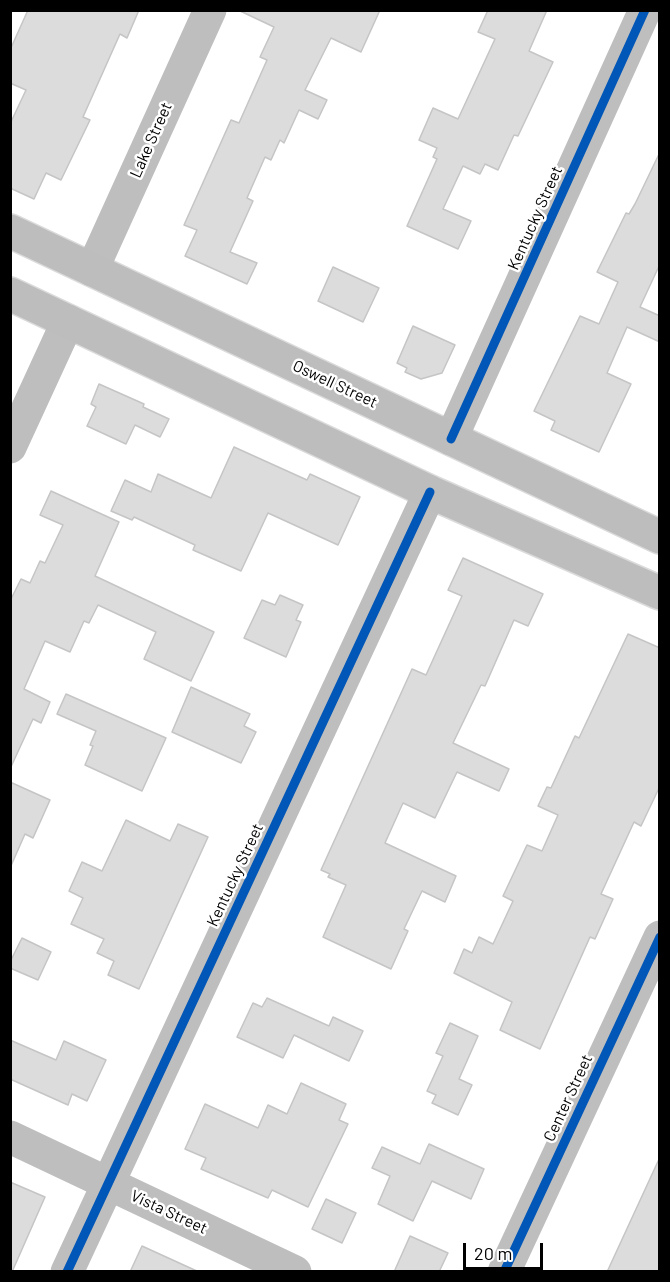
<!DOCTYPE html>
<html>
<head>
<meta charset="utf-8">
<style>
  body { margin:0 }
  #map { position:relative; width:670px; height:1282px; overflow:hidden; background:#fff; font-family:Barlow,sans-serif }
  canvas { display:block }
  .frame { position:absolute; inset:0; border:12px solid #000; pointer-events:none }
  .scale { position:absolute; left:463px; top:1243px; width:80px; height:27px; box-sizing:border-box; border:3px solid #000; border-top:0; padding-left:8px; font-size:18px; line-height:21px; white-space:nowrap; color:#000; -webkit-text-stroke:4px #fff; paint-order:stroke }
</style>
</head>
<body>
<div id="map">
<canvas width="670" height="1282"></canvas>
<div class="frame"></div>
<div class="scale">20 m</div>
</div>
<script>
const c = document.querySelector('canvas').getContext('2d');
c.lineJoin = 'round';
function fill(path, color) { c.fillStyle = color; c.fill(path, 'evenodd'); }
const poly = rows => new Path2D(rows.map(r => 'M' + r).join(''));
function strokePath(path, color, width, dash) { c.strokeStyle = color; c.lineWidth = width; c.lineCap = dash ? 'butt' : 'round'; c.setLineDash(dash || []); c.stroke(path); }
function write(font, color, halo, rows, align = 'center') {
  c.font = font + ' Barlow,sans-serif'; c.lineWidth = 5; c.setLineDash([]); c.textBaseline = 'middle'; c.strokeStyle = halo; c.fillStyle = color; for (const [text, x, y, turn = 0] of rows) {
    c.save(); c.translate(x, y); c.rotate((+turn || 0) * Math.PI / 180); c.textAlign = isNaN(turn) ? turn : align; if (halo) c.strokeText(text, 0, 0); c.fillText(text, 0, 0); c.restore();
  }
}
const building = poly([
  [28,10,139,10,127,38,120,34,83,117,90,120,61,180,46,173,34,199,10,188,10,124,26,90,10,83,10,50,28,10],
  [238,10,380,10,361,52,331,38,305,90,327,100,318,119,299,110,284,143,280,140,271,160,265,157,247,198,253,201,230,252,257,263,247,284,185,256,197,230,184,225,231,120,239,123,267,60,260,57,274,27,238,10],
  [488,10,547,10,529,51,553,62,518,136,514,135,498,170,485,164,480,174,463,166,443,209,471,221,458,249,407,226,437,159,433,157,437,148,419,140,433,108,458,119,495,39,478,32,488,10],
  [660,152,660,264,640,307,660,316,660,342,627,327,607,373,631,384,599,452,551,430,555,421,534,411,580,316,599,324,618,282,597,272,626,213,629,214,635,204,660,152],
  [333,267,379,288,363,322,318,301,333,267],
  [413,326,455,345,442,373,421,379,405,372,407,368,397,363,413,326],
  [99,384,144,404,143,407,169,419,160,437,135,425,126,444,87,426,96,407,91,404,99,384],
  [234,447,307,480,310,474,360,497,338,545,268,513,241,571,193,550,195,545,134,517,132,520,111,511,125,480,151,492,158,474,211,498,234,447],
  [51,491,119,522,95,576,214,632,191,681,144,659,156,632,98,605,89,623,84,621,70,652,45,641,24,689,50,702,41,723,33,719,10,769,10,601,21,579,30,583,40,561,45,563,63,525,40,515,51,491],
  [463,558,543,594,528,626,514,620,485,686,481,685,453,743,509,769,499,791,457,772,435,818,403,803,385,843,456,876,445,902,422,891,404,929,408,931,391,969,323,937,346,885,328,877,330,874,321,870,412,669,426,675,462,596,448,590,463,558],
  [280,595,303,605,296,620,301,622,286,657,244,638,262,600,275,605,280,595],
  [628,634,660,648,660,786,641,826,634,822,601,894,613,899,595,939,590,937,540,1049,500,1030,512,1002,454,973,464,949,472,953,479,937,493,944,513,901,503,896,527,845,542,851,558,815,538,806,547,787,551,788,575,736,579,738,628,634],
  [191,687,250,714,244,726,256,732,241,763,172,732,191,687],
  [66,694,166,738,142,791,85,765,93,746,90,745,96,731,57,714,66,694],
  [10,782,50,800,33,838,25,834,10,868,10,782],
  [126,820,170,841,178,824,208,837,139,989,108,975,114,961,97,953,104,939,71,924,83,898,69,891,82,862,102,871,126,820],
  [22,938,51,952,38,980,10,968,10,962,22,938],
  [267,998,329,1026,333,1017,363,1031,349,1061,294,1035,283,1058,237,1037,253,1003,262,1007,267,998],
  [450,1023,478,1036,459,1079,472,1085,458,1115,432,1103,436,1095,427,1091,443,1056,436,1053,450,1023],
  [10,1040,56,1060,64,1041,106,1060,87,1101,72,1094,68,1105,10,1079,10,1040],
  [301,1083,346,1104,339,1120,348,1124,308,1207,272,1190,268,1198,201,1169,206,1158,185,1149,205,1104,258,1128,268,1105,287,1114,301,1083],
  [429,1144,484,1169,471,1199,432,1181,413,1221,378,1204,390,1176,372,1168,382,1147,420,1164,429,1144],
  [660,1157,660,1272,607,1272,660,1157],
  [10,1182,45,1197,12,1272,10,1272,10,1182],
  [326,1199,356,1213,342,1243,312,1229,326,1199],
  [410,1236,448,1253,439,1272,394,1272,410,1236],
  [142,1246,199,1272,130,1272,142,1246]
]);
const minor = poly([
  [92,270,210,10],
  [451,439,645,10],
  [10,447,68,321],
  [10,1137,295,1272],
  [67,1272,430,492],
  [504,1272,660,937]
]);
const major = poly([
  [10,231,660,537],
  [10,294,430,492,660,593]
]);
const cycleway = poly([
  [451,439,645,10],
  [67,1272,430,492],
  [504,1272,660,937]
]);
const streetNames = [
  ["Lake Street",151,140,-66],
  ["Kentucky Street",535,218,-66],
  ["Oswell Street",335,384,25],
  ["Kentucky Street",235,875,-65],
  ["Center Street",568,1098,-65],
  ["Vista Street",169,1212,25]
];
fill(building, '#dcdcdc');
strokePath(building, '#c5c5c5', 1.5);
strokePath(major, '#dbdbdb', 36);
strokePath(minor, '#bebebe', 33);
strokePath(major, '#bdbdbd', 33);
strokePath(cycleway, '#0057b8', 9);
write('16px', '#000', '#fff', streetNames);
</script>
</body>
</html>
